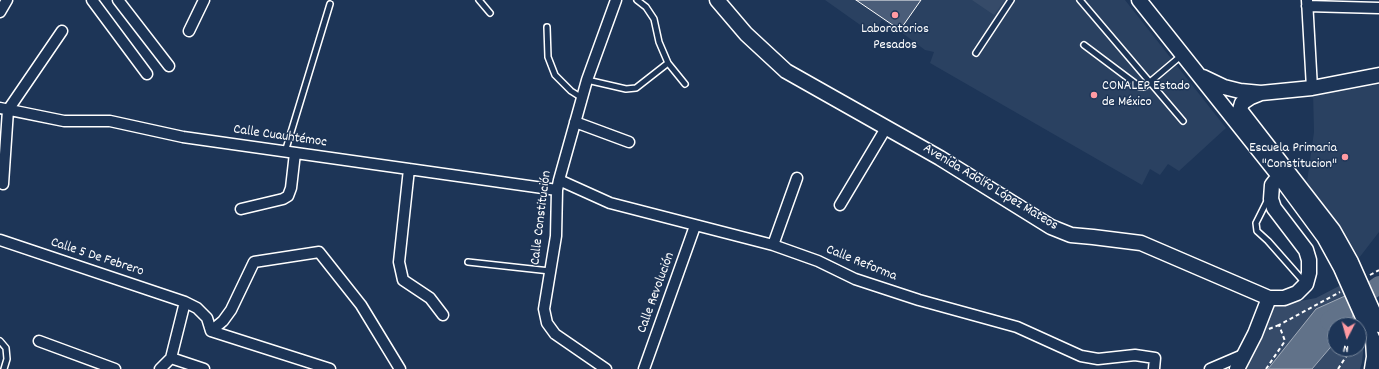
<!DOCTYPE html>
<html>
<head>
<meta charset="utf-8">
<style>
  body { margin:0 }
  #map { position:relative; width:1379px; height:369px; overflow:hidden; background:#1d3557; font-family:Dekko,sans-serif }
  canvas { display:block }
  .north { position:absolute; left:1327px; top:317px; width:40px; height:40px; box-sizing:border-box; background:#1d3557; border:1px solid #77869a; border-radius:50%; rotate:186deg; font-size:11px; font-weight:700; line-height:16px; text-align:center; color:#fff }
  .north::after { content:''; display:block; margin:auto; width:14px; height:18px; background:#ff9aa2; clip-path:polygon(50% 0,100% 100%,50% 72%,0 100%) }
</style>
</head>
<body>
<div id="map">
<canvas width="1379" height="369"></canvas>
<div class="north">N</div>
</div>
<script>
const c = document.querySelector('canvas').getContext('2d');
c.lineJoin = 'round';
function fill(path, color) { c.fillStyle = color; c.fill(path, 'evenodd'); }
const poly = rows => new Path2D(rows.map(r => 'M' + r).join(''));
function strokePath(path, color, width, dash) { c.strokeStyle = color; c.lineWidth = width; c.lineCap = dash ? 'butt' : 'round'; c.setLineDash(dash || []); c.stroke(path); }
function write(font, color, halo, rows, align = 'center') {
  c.font = font + ' Dekko,sans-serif'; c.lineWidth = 3; c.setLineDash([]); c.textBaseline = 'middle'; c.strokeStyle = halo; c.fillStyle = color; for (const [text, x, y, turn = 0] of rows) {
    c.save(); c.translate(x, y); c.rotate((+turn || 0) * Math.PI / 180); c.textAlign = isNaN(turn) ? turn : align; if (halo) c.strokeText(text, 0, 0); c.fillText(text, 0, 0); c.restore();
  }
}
const built = poly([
  [825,0,1125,0,1226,128,1179,171,1168,164,1160,175,1150,169,1142,185,930,63,934,52,925,50,901,32,882,20,873,34],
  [1379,80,1379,232,1359,258,1307,182,1314,132,1313,91]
]);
const green = poly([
  [972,0,1005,0,994,15],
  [1341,285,1356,325,1335,325,1335,349,1359,349,1359,331,1364,343,1362,362,1360,369,1246,369,1274,306,1316,298]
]);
const water = poly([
  [1345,296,1354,320,1350,325,1335,325,1335,342,1312,369,1268,369,1316,309,1345,296]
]);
const river = poly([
  [1329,321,1379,285]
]);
const building = poly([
  [856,0,921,0,900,30,856,0]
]);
const path = poly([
  [1370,275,1379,270],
  [1269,329,1279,325],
  [1266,369,1285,341,1279,325,1340,292],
  [1338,369,1351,349]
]);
const lane = poly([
  [479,0,490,13],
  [637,0,646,7,654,19,659,42,668,63,685,84],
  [1080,0,1183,121],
  [547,27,548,57,555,75,571,91,582,98],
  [1084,45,1140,87,1144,87,1182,55],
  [976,53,1011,0],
  [587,80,626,89,636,88,668,63],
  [285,152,330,4],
  [1268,199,1256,223,1257,231,1268,241,1305,283],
  [468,262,550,271],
  [0,341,6,348,7,359,4,369]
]);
const street = poly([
  [92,0,147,74],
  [118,0,169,66],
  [1307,0,1312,88],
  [1307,6,1379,8],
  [0,12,7,0],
  [189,31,204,0],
  [0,108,64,121,110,121,183,137,557,190],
  [575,122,629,142],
  [409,169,399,262,403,280,430,298,443,315],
  [559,180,610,203,773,245,818,261,855,279,919,300,1017,327,1081,356,1098,359,1135,355,1155,358,1154,369],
  [3,184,8,110,62,31],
  [840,205,886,128],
  [241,209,283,199,288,196,291,188,295,153],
  [0,240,185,302,197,308,207,318,211,331],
  [773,245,797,178],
  [211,331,223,321,231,310,254,262,319,252,361,305,400,369],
  [211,331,330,369],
  [39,341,115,369],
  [171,358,204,369],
  [160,369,171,358,185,302],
  [606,369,555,334,547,323,544,309,556,236,557,190,559,180,587,80,616,0],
  [644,369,695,226],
  [1210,369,1245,354]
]);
const secondary = poly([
  [717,0,746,34,786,71,940,158,1051,227,1071,235,1093,237,1141,243,1269,298,1284,298,1297,293,1306,284,1309,273,1309,260,1306,250,1274,208,1271,199,1272,185,1279,176,1287,170],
  [1139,0,1279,176,1324,237,1341,268,1373,340,1374,357,1372,369],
  [1203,77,1224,87,1240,91,1261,93,1312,88,1379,75],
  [1261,93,1251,97,1242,103,1240,110,1333,230,1351,262,1379,325],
  [1237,369,1255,334,1269,298]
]);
const markers = [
  [895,15,4,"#ff9aa2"],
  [1094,95,4,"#ff9aa2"],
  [1345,157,4,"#ff9aa2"]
];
const poiNames = [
  ["Laboratorios",895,30],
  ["Pesados",895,46],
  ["CONALEP Estado",1102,87,"left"],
  ["de México",1102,103,"left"],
  ["Escuela Primaria",1337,149,"right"],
  ["\"Constitucion\"",1337,165,"right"]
];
const streetNames = [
  ["Calle Cuauhtémoc",280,137,8],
  ["Avenida Adolfo López Mateos",990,188,31],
  ["Calle Constitución",542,218,-83],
  ["Calle 5 De Febrero",97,258,18],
  ["Calle Reforma",861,264,22],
  ["Calle Revolución",657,293,-70]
];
fill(built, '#2a4161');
fill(green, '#364b69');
fill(water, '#617289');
strokePath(water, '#a0aab8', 1);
strokePath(river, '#617289', 18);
fill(building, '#4a5d79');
strokePath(building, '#fff', 1);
strokePath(lane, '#fff', 8);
strokePath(street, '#fff', 13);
strokePath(secondary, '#fff', 17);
strokePath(path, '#fff', 2, [4, 3]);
strokePath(lane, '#1d3557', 5);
strokePath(street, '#1d3557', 10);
strokePath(secondary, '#1d3557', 14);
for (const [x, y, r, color] of markers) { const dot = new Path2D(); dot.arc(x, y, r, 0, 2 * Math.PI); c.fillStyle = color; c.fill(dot); strokePath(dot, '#1d3557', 1.5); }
write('14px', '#fff', '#1d3557', poiNames);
write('14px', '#fff', '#1d3557', streetNames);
</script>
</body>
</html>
